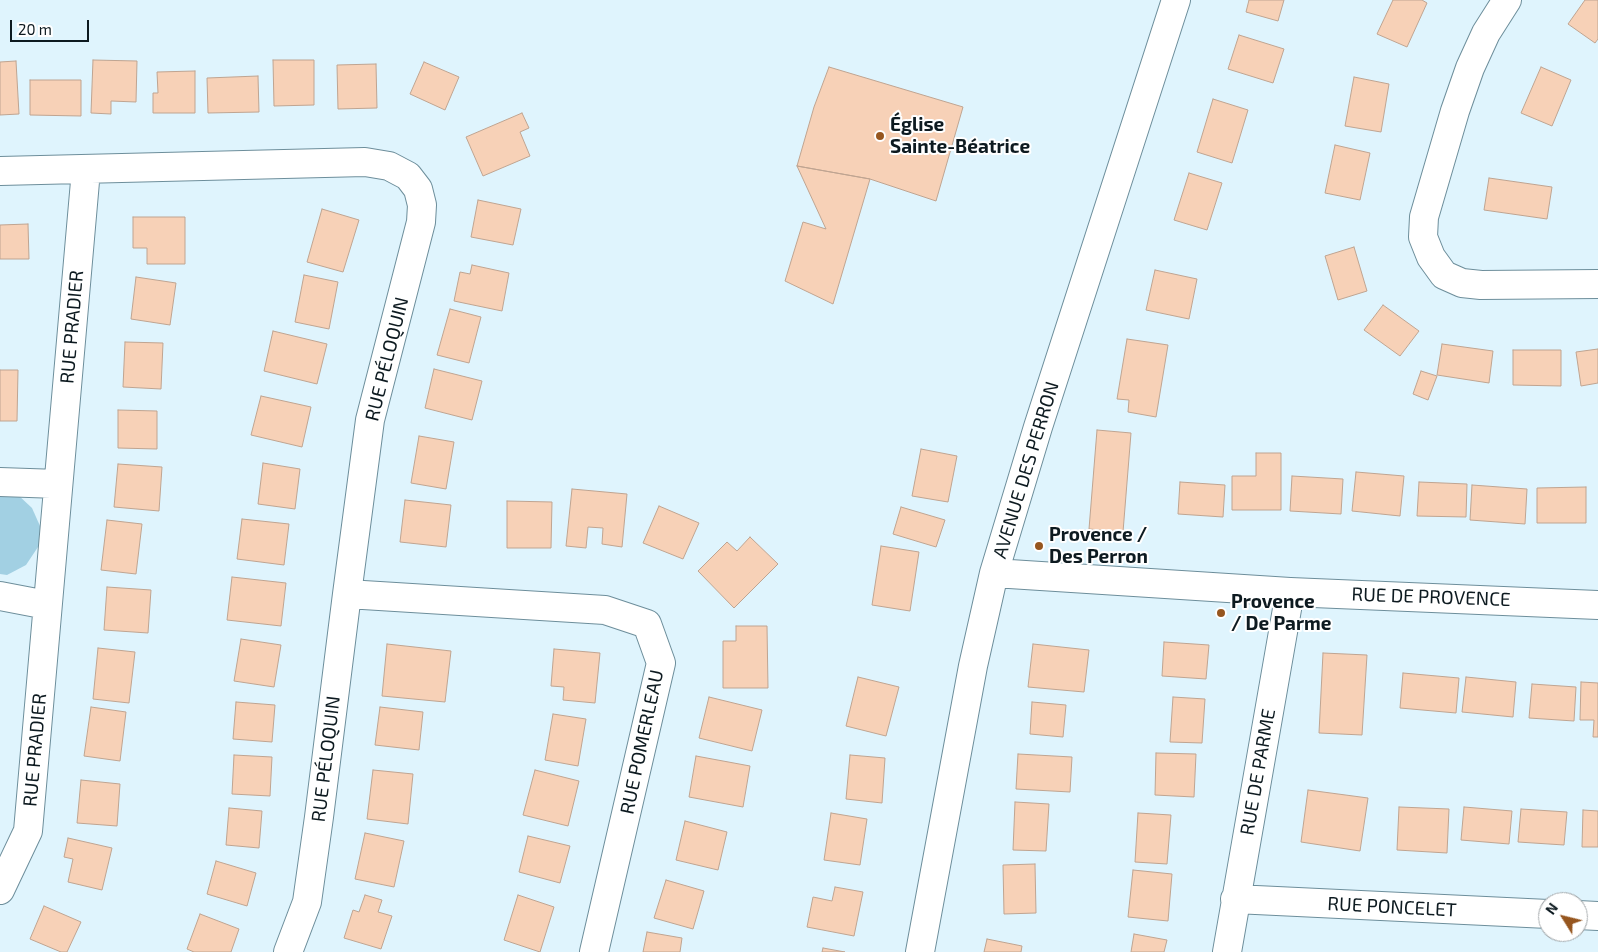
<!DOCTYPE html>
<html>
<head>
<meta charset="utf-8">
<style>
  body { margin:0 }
  #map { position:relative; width:1598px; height:952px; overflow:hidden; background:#dff4fd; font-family:"Exo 2",sans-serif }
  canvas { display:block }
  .north { position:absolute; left:1538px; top:892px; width:50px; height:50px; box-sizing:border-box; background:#fff; border:1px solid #9ea3a6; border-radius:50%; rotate:306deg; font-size:14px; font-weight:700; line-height:20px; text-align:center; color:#0d1a20 }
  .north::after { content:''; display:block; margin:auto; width:18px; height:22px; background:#96561f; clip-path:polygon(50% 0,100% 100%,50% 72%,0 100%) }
  .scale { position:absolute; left:10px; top:20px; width:79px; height:22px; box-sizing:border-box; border:2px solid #0d1a20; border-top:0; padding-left:6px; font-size:15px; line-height:18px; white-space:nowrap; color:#0d1a20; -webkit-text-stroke:4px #fff; paint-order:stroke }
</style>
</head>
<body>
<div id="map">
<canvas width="1598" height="952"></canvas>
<div class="north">N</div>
<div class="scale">20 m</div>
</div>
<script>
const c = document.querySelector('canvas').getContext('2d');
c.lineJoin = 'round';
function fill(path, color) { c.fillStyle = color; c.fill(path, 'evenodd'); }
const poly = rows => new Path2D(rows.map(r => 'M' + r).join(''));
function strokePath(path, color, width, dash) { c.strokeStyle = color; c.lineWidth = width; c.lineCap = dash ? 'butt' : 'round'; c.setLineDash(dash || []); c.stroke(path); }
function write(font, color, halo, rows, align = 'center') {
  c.font = font + ' "Exo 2",sans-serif'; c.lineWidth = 4; c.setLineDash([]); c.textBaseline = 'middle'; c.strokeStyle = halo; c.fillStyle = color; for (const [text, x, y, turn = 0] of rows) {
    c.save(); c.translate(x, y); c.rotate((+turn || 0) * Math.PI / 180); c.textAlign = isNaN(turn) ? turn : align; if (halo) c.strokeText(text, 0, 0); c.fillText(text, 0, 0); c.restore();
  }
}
const green = poly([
  [0,494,17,494,32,508,40,526,40,544,26,565,7,575,0,574]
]);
const building = poly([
  [1249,0,1284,0,1278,21,1246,12,1249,0],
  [1393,0,1422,0,1427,3,1407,47,1377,34,1393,0],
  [1585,0,1598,0,1598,39,1595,43,1568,24,1585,0],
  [1239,35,1284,49,1273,83,1228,69,1239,35],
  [93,60,137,61,136,102,111,101,111,114,91,113,93,60],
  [273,60,314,60,314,105,274,106,273,60],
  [16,61,19,114,0,115,0,62,16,61],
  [424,62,459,77,445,110,410,94,424,62],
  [376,64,377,108,338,109,337,65,376,64],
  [829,67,963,107,936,201,870,179,797,166,814,107,829,67],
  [1541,67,1571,80,1552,126,1521,113,1541,67],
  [195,71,195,113,153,113,153,93,158,93,157,72,195,71],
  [258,76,259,112,208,113,207,78,258,76],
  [1354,77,1389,84,1381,132,1345,126,1354,77],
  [30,80,81,80,81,116,30,115,30,80],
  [1213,99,1248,110,1232,163,1197,152,1213,99],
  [522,113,529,128,520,132,530,156,483,176,466,137,522,113],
  [1335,145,1370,153,1360,200,1325,193,1335,145],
  [797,166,870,179,833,304,785,281,803,222,826,229,797,166],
  [1189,173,1222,183,1207,230,1174,220,1189,173],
  [1489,178,1552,187,1547,219,1484,210,1489,178],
  [478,200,521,209,513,245,471,237,478,200],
  [322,209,359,220,343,272,307,262,322,209],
  [133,217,185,217,185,264,147,264,147,248,133,248,133,217],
  [28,224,29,259,0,259,0,225,28,224],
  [1354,247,1367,291,1338,300,1325,256,1354,247],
  [472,265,509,273,502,311,454,301,460,272,470,274,472,265],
  [1155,270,1197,279,1189,319,1146,310,1155,270],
  [304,275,338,282,329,329,295,322,304,275],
  [136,277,176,283,170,325,131,319,136,277],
  [1383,305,1419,331,1400,356,1364,330,1383,305],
  [450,309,481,317,469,363,437,355,450,309],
  [273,331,327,344,317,384,264,371,273,331],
  [1127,339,1168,345,1156,417,1128,412,1129,400,1117,399,1127,339],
  [125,342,163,343,161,389,123,387,125,342],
  [1442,344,1493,351,1489,383,1437,375,1442,344],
  [1598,349,1598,383,1581,386,1576,352,1598,349],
  [1513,350,1561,350,1561,386,1513,385,1513,350],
  [434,369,482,381,472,420,425,408,434,369],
  [0,370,18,370,17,421,0,421,0,370],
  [1421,371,1437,376,1428,400,1413,394,1421,371],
  [261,396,311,407,302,447,251,435,261,396],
  [118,410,157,411,157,449,118,448,118,410],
  [1097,430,1131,433,1123,532,1089,529,1097,430],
  [419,436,454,442,446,489,411,483,419,436],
  [921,449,957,456,948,502,912,496,921,449],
  [1256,453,1281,453,1281,510,1232,510,1232,476,1256,476,1256,453],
  [263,463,300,469,295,509,258,504,263,463],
  [118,464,162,467,159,511,114,507,118,464],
  [1356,472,1404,476,1400,516,1352,511,1356,472],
  [1292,476,1343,479,1341,514,1290,511,1292,476],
  [1180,482,1225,485,1223,517,1178,514,1180,482],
  [1419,482,1467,484,1466,517,1417,516,1419,482],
  [1472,485,1527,489,1525,524,1470,520,1472,485],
  [1586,487,1586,523,1537,523,1537,488,1586,487],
  [572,489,627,494,622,547,602,544,603,528,588,527,586,548,566,546,572,489],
  [405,500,451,505,446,547,400,542,405,500],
  [507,501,552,502,551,548,507,548,507,501],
  [659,506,699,523,683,559,643,543,659,506],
  [901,507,945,520,936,547,893,534,901,507],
  [242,519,289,524,284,565,237,559,242,519],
  [107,520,142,524,136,574,101,570,107,520],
  [750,537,778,564,734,608,698,571,727,542,737,551,750,537],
  [881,546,919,552,910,611,872,605,881,546],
  [232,577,286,583,281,626,227,620,232,577],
  [107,587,151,590,148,633,104,630,107,587],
  [736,626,767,626,768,688,723,688,723,641,736,641,736,626],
  [241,639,281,645,274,687,234,681,241,639],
  [1164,642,1209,645,1206,679,1162,676,1164,642],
  [387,644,451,651,445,702,382,696,387,644],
  [1033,644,1089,650,1084,692,1028,687,1033,644],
  [98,648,135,652,129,703,93,699,98,648],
  [554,649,600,653,595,703,563,700,564,687,551,686,554,649],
  [1323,653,1367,655,1362,735,1319,733,1323,653],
  [1403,673,1459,678,1456,713,1400,708,1403,673],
  [858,677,899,687,886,736,846,726,858,677],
  [1466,677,1516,682,1513,717,1462,712,1466,677],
  [1581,682,1598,683,1598,737,1593,737,1594,720,1580,720,1581,682],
  [1532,684,1576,687,1574,721,1529,718,1532,684],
  [709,697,762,710,752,751,699,738,709,697],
  [1173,697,1205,699,1202,743,1170,742,1173,697],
  [236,702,275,705,272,742,233,739,236,702],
  [1032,702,1066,705,1063,737,1030,734,1032,702],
  [91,707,126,712,120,761,84,756,91,707],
  [380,707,423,712,419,750,375,745,380,707],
  [553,714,586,719,578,766,545,760,553,714],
  [1156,753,1196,754,1194,797,1155,795,1156,753],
  [1018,754,1072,757,1070,792,1016,789,1018,754],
  [234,755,272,757,270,796,232,794,234,755],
  [850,755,885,758,882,803,846,799,850,755],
  [696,756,750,766,743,807,689,797,696,756],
  [373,770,413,774,408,824,367,819,373,770],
  [535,770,579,781,568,826,523,815,535,770],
  [81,780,120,784,117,826,77,823,81,780],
  [1308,790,1368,798,1360,851,1301,842,1308,790],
  [1015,802,1049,804,1046,851,1013,850,1015,802],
  [1399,807,1449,809,1447,853,1397,850,1399,807],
  [1464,807,1512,811,1509,844,1461,840,1464,807],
  [229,808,262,811,259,848,226,845,229,808],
  [1521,809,1567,812,1564,845,1518,842,1521,809],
  [1583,810,1598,811,1598,847,1582,847,1583,810],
  [831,813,867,819,860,865,824,860,831,813],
  [1138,813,1171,815,1167,864,1135,862,1138,813],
  [685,821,727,832,718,870,676,860,685,821],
  [365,833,404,841,394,887,355,879,365,833],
  [528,836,570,846,560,883,519,872,528,836],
  [68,838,112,848,102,890,68,882,73,859,64,857,68,838],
  [216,861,256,873,247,906,207,894,216,861],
  [1035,864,1036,913,1004,914,1003,865,1035,864],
  [1133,870,1172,874,1168,921,1128,917,1133,870],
  [666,880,704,891,693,929,654,918,666,880],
  [835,887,863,892,854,936,807,927,813,897,832,901,835,887],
  [365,895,382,900,378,912,392,916,381,949,344,938,353,910,359,912,365,895],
  [518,895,554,907,540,952,504,940,518,895],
  [44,906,81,922,67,952,61,952,30,939,44,906],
  [200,914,239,929,231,952,194,952,187,949,200,914],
  [647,932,682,938,680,952,643,952,647,932],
  [1134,934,1167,940,1164,952,1131,952,1134,934],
  [987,939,1022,946,1021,952,984,952,987,939],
  [823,948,845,952,822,952,823,948]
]);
const minor = poly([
  [1507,0,1486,33,1470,68,1455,111,1424,217,1423,237,1431,257,1444,275,1462,283,1481,285,1598,284],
  [0,171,365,162,389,166,408,176,418,189,422,205,421,222,370,420,347,594,319,817,307,902,288,952],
  [0,482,58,484],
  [994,573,1290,592,1598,605],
  [347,594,605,610,647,624,661,663,594,952],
  [0,596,47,605],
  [0,890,28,831,86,170],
  [1235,899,1548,914],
  [1578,915,1598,916],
  [920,952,973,666,994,573,1038,427,1176,0],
  [1227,952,1290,592]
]);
const markers = [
  [880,136,5,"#96561f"],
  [1039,546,5,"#96561f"],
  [1221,613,5,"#96561f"]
];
const poiNames = [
  ["Église",890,125],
  ["Sainte-Béatrice",890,147],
  ["Provence /",1049,535],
  ["Des Perron",1049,557],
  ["Provence",1231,602],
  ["/ De Parme",1231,624]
];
const streetNames = [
  ["RUE PRADIER",72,327,-85],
  ["RUE PÉLOQUIN",387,359,-76],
  ["AVENUE DES PERRON",1026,470,-73],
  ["RUE DE PROVENCE",1431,597,2],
  ["RUE POMERLEAU",642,742,-78],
  ["RUE PRADIER",35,750,-85],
  ["RUE PÉLOQUIN",326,759,-83],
  ["RUE DE PARME",1258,772,-80],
  ["RUE PONCELET",1392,907,3]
];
fill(green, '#a2d0e3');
fill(building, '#f7d1b7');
strokePath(building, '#bfa491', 1);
strokePath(minor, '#6d8e9b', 30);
strokePath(minor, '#fff', 28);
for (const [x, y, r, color] of markers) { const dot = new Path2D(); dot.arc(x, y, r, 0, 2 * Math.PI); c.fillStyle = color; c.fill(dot); strokePath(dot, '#fff', 2); }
write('bold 19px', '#0d1a20', '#fff', poiNames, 'left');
write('19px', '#0d1a20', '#fff', streetNames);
</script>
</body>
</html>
